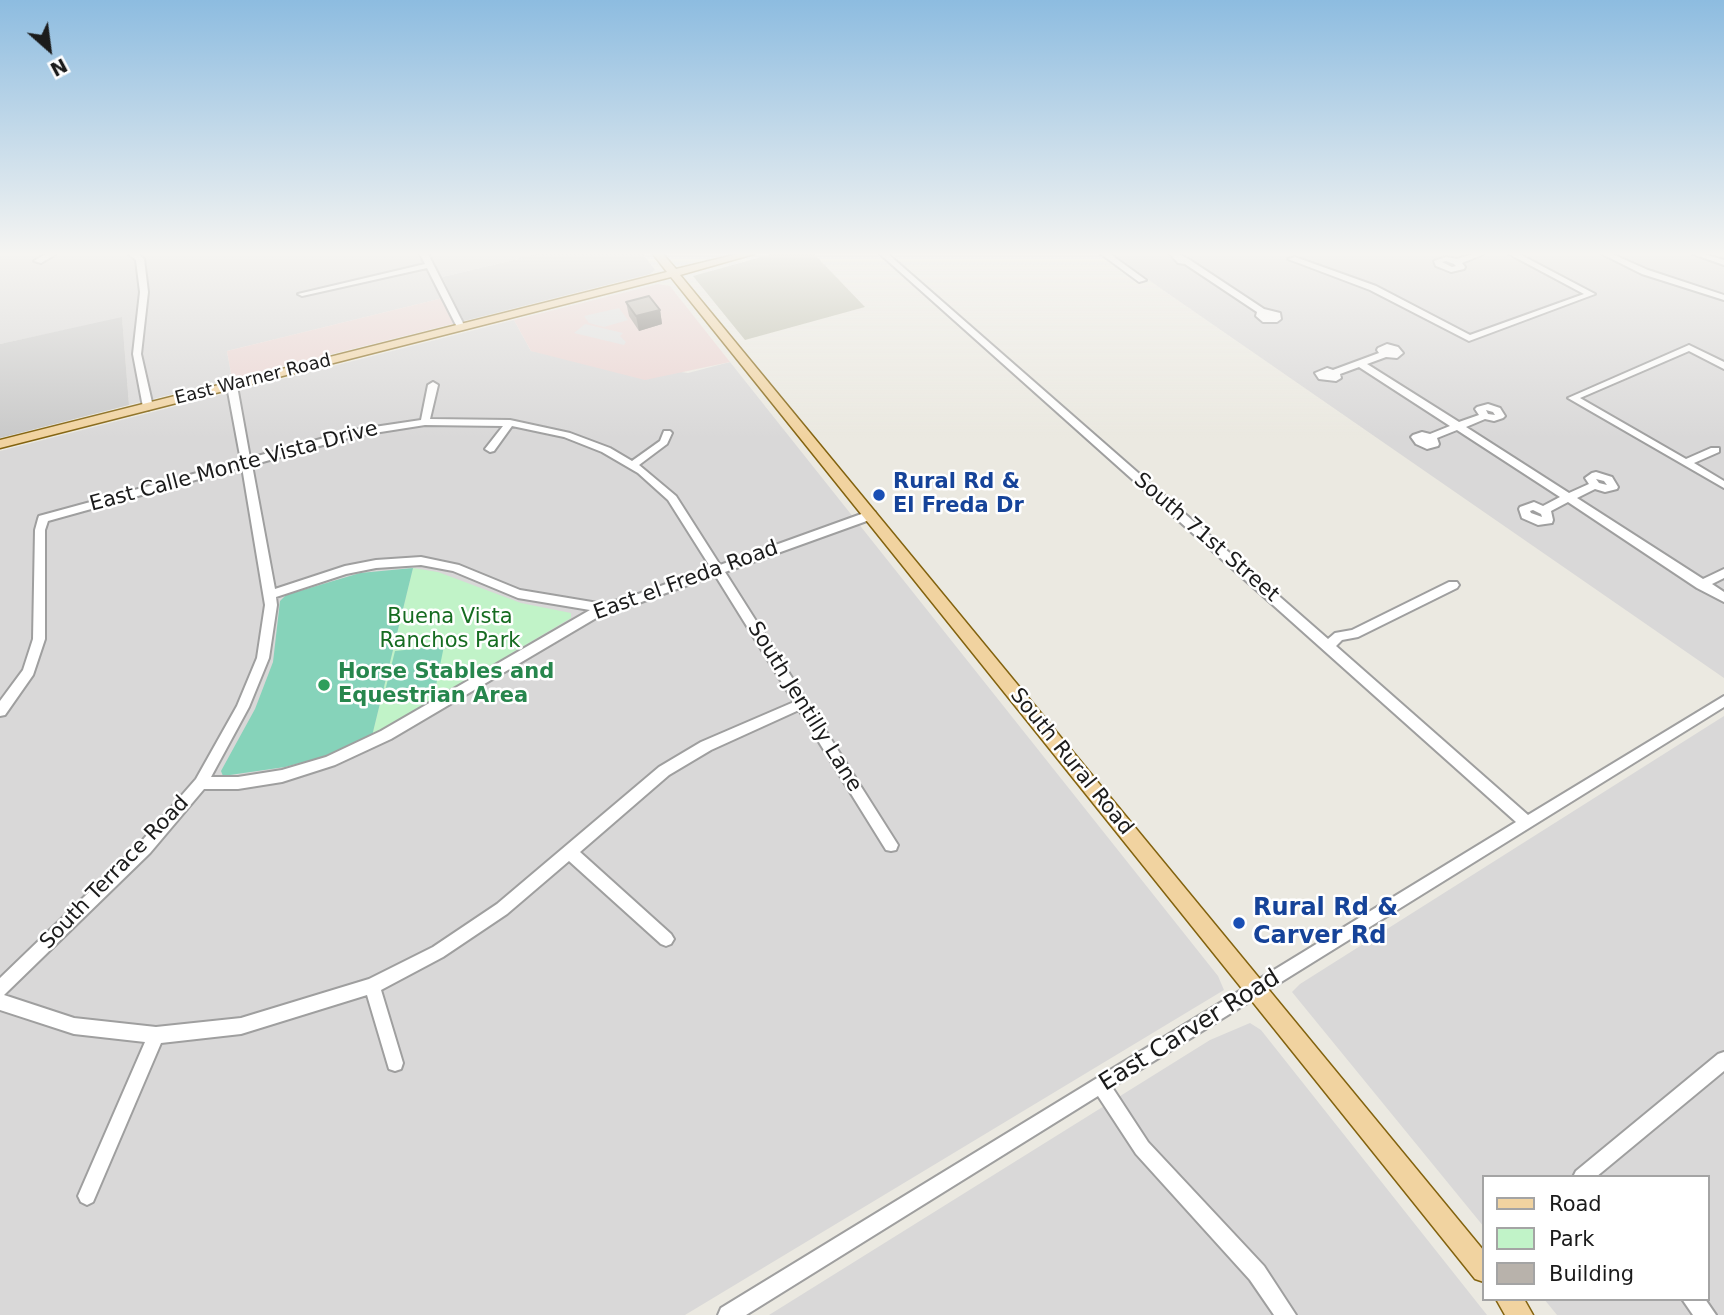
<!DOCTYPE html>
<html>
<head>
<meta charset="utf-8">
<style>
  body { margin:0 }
  #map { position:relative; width:1724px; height:1315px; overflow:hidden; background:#ebe9e1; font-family:"DejaVu Sans",sans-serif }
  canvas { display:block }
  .legend { position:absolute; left:1482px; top:1175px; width:228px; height:126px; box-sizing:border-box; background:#fff; border:2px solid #a4a4a4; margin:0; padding:9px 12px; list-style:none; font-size:21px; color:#1b1b1b }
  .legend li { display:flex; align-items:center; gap:14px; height:35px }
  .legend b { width:35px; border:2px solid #a4a4a4 }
  .north { position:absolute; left:14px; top:14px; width:70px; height:70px; -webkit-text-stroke:5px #fff; paint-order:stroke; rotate:152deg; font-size:19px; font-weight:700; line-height:28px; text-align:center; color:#1b1b1b }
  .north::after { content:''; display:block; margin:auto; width:24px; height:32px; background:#1b1b1b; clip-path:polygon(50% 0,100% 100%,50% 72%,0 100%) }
</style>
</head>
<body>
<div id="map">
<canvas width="1724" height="1315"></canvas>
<ul class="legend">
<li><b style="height:9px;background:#f1d3a0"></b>Road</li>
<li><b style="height:19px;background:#c1f3c8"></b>Park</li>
<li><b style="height:19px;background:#b8b2ab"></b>Building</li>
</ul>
<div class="north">N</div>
</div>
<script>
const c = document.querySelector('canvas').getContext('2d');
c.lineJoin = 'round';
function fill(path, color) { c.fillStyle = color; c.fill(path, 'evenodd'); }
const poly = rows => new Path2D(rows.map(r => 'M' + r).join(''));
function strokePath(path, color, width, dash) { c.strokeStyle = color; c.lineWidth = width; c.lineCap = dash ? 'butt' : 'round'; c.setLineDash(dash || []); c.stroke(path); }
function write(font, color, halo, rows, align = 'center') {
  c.font = font + ' "DejaVu Sans",sans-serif'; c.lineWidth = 5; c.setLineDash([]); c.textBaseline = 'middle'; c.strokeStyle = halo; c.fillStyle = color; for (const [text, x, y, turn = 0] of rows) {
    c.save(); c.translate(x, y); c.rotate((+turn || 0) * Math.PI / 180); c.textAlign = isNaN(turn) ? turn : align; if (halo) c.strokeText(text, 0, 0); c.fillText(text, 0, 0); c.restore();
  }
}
const residential = poly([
  [0,254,539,254,442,277,451,296,227,351,232,379,129,405,122,318,0,344],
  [1111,254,1724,254,1724,678,1257,355],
  [514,320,531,351,688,373,730,362,1218,976,1224,990,685,1315,0,1315,0,451],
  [1724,716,1724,1315,1557,1315,1544,1299,1708,1299,1708,1177,1484,1177,1484,1227,1292,992,1300,984],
  [1250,1023,1261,1030,1487,1315,769,1315,1210,1040]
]);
const commercial = poly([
  [658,284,670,286,730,362,645,380,531,351,514,320],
  [451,296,464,321,232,379,227,351]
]);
const religious = poly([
  [539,254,643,254,655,270,650,274,464,321,442,277],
  [122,317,129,405,0,438,0,344]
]);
const construction = poly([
  [772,254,814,254,865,307,745,340,693,276]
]);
const park = poly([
  [413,568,438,572,521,603,571,613,571,618,372,736]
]);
const pitch = poly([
  [413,568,372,736,322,757,285,767,223,776,221,771,255,709,273,662,280,601,286,595,360,573],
  [444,646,435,690,384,695,395,651]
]);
const parking = poly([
  [619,308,628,320,604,327,589,323,584,316],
  [585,324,623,333,620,336,626,342,624,345,574,333]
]);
const minor = poly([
  [46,254,56,254,41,263,34,261,46,254],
  [129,254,138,254,144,259,148,292,141,354,153,407,148,410,143,407,133,354,140,292,136,260,129,254],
  [420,254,428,254,465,327,464,329,457,327,427,268,302,296,298,294,425,264,420,254],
  [880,254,888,254,1328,639,1335,633,1352,630,1449,582,1457,582,1459,585,1457,588,1358,637,1342,640,1336,646,1528,815,1724,696,1724,707,1112,1087,1148,1142,1264,1266,1296,1315,1274,1315,1250,1280,1136,1154,1098,1096,746,1315,718,1315,721,1308,1516,822,880,254],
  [1101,254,1110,254,1146,280,1139,282,1101,254],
  [1170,254,1179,254,1190,260,1264,309,1280,313,1281,319,1277,322,1263,322,1256,316,1257,312,1185,264,1178,263,1170,254],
  [1473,254,1484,254,1462,263,1465,267,1464,269,1451,272,1436,266,1434,261,1446,257,1457,259,1473,254],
  [1446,261,1454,264,1456,266,1452,267,1442,262,1446,261],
  [1509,254,1519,254,1595,294,1469,341,1370,290,1288,259,1295,257,1376,286,1470,335,1584,294,1509,254],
  [1602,254,1612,254,1648,270,1724,295,1724,300,1642,274,1602,254],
  [1693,254,1704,254,1724,260,1724,265,1693,254],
  [1387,344,1398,347,1403,353,1397,358,1386,357,1367,364,1459,422,1479,415,1475,409,1477,407,1488,404,1500,408,1505,416,1503,418,1494,421,1485,419,1466,427,1569,493,1589,484,1585,478,1592,473,1596,472,1612,477,1618,487,1617,489,1605,492,1595,489,1577,498,1703,579,1724,569,1724,578,1712,584,1724,592,1724,602,1697,588,1568,502,1551,511,1553,520,1552,523,1538,525,1522,518,1519,509,1520,507,1534,502,1543,506,1560,497,1457,430,1437,438,1439,444,1438,446,1427,449,1416,444,1411,437,1413,435,1422,432,1430,434,1450,426,1359,367,1340,374,1341,378,1336,381,1319,379,1315,373,1327,368,1333,370,1379,353,1377,350,1378,348,1387,344],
  [1486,410,1493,412,1495,415,1488,414,1486,410],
  [1596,479,1604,481,1607,485,1599,483,1596,479],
  [1533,510,1541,514,1542,517,1531,513,1530,511,1533,510],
  [1689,345,1724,362,1724,369,1689,351,1580,398,1686,459,1711,448,1719,448,1719,452,1694,463,1724,481,1724,488,1568,398,1689,345],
  [433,382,438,385,430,419,510,420,570,433,610,448,632,461,660,441,664,431,670,431,672,433,667,444,639,465,676,496,720,565,867,512,875,512,876,515,875,518,725,572,898,845,896,850,891,851,886,850,799,710,711,750,669,775,580,852,671,934,674,939,671,944,666,946,661,944,569,861,507,914,443,957,381,990,403,1063,401,1069,395,1071,389,1069,367,995,241,1034,161,1043,93,1202,87,1205,81,1202,78,1196,145,1042,74,1034,0,1010,0,978,140,843,196,779,237,706,257,658,265,605,242,467,48,521,45,530,45,639,33,675,5,715,0,716,0,701,23,670,33,639,35,530,38,519,39,516,241,461,227,386,229,384,235,384,237,386,250,458,354,430,421,420,428,385,433,382],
  [425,425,503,426,485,449,490,452,494,451,512,426,564,437,602,452,638,473,668,500,711,568,630,597,604,604,520,590,459,565,421,557,376,560,345,566,275,589,252,465,355,436,425,425],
  [421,565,453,571,518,598,590,610,381,731,326,757,282,770,238,777,211,777,249,707,269,658,277,605,276,597,346,574,376,568,421,565],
  [715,575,794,702,701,742,659,767,497,904,433,947,369,979,241,1018,156,1027,74,1018,4,995,150,853,204,789,238,789,282,782,335,765,391,739,608,611,636,604,715,575],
  [1724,1052,1724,1071,1596,1177,1573,1177,1576,1171,1718,1054,1724,1052],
  [1682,1299,1705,1299,1716,1315,1693,1315,1682,1299]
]);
const major = poly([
  [653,254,663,254,676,269,738,254,754,254,680,275,1484,1251,1484,1282,1475,1279,671,277,0,448,0,440,667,272,653,254],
  [1496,1299,1524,1299,1533,1315,1505,1315,1496,1299]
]);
const wall = poly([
  [626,302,660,310,662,324,639,331,629,316]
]);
const shadedWall = poly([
  [660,310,662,324,639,331,636,316]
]);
const building = poly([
  [649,296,660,310,636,316,626,302,649,296]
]);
const markers = [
  [879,495,7,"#1a4fb4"],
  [324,685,7,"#2e9e5b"],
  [1239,923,7,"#1a4fb4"]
];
const farStreetnames = [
  ["East Warner Road",253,380,-14]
];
const streetNames = [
  ["East Calle Monte Vista Drive",234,467,-15],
  ["South 71st Street",1206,538,41],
  ["East el Freda Road",686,581,-20],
  ["South Jentilly Lane",804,707,58],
  ["South Rural Road",1071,762,51],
  ["South Terrace Road",115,873,-46]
];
const transitNames = [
  ["Rural Rd &",893,483],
  ["El Freda Dr",893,507]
];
const parkNames = [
  ["Buena Vista",450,618],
  ["Ranchos Park",450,642]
];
const leisureNames = [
  ["Horse Stables and",338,673],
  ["Equestrian Area",338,697]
];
const nearTransitnames = [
  ["Rural Rd &",1253,909],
  ["Carver Rd",1253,937]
];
const nearStreetnames = [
  ["East Carver Road",1190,1031,-32]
];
fill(residential, '#d9d8d8');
fill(commercial, '#ebd4d2');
fill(religious, '#c9c9c9');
fill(construction, '#bebfae');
fill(park, '#c1f3c8');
fill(pitch, '#86d3ba');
fill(parking, '#dfdfdf');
strokePath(minor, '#9f9f9f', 4);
strokePath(major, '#83630f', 3);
fill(minor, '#fff');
fill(major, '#f1d3a0');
fill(wall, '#9e9993');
fill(shadedWall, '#817d78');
fill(building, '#b8b2ab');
strokePath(building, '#817d78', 2);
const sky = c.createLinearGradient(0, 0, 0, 438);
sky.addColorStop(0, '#8dbce0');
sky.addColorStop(0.58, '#f6f5f2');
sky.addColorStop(1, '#f6f5f200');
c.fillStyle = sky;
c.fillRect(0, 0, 1724, 438);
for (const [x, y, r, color] of markers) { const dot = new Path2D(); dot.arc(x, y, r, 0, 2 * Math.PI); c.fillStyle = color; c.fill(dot); strokePath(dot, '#fff', 2.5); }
write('18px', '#1b1b1b', '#fff', farStreetnames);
write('21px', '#1b1b1b', '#fff', streetNames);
write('bold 21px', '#164399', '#fff', transitNames, 'left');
write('21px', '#166c21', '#fff', parkNames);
write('bold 21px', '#27864d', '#fff', leisureNames, 'left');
write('bold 24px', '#164399', '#fff', nearTransitnames, 'left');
write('24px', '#1b1b1b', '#fff', nearStreetnames);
</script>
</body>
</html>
